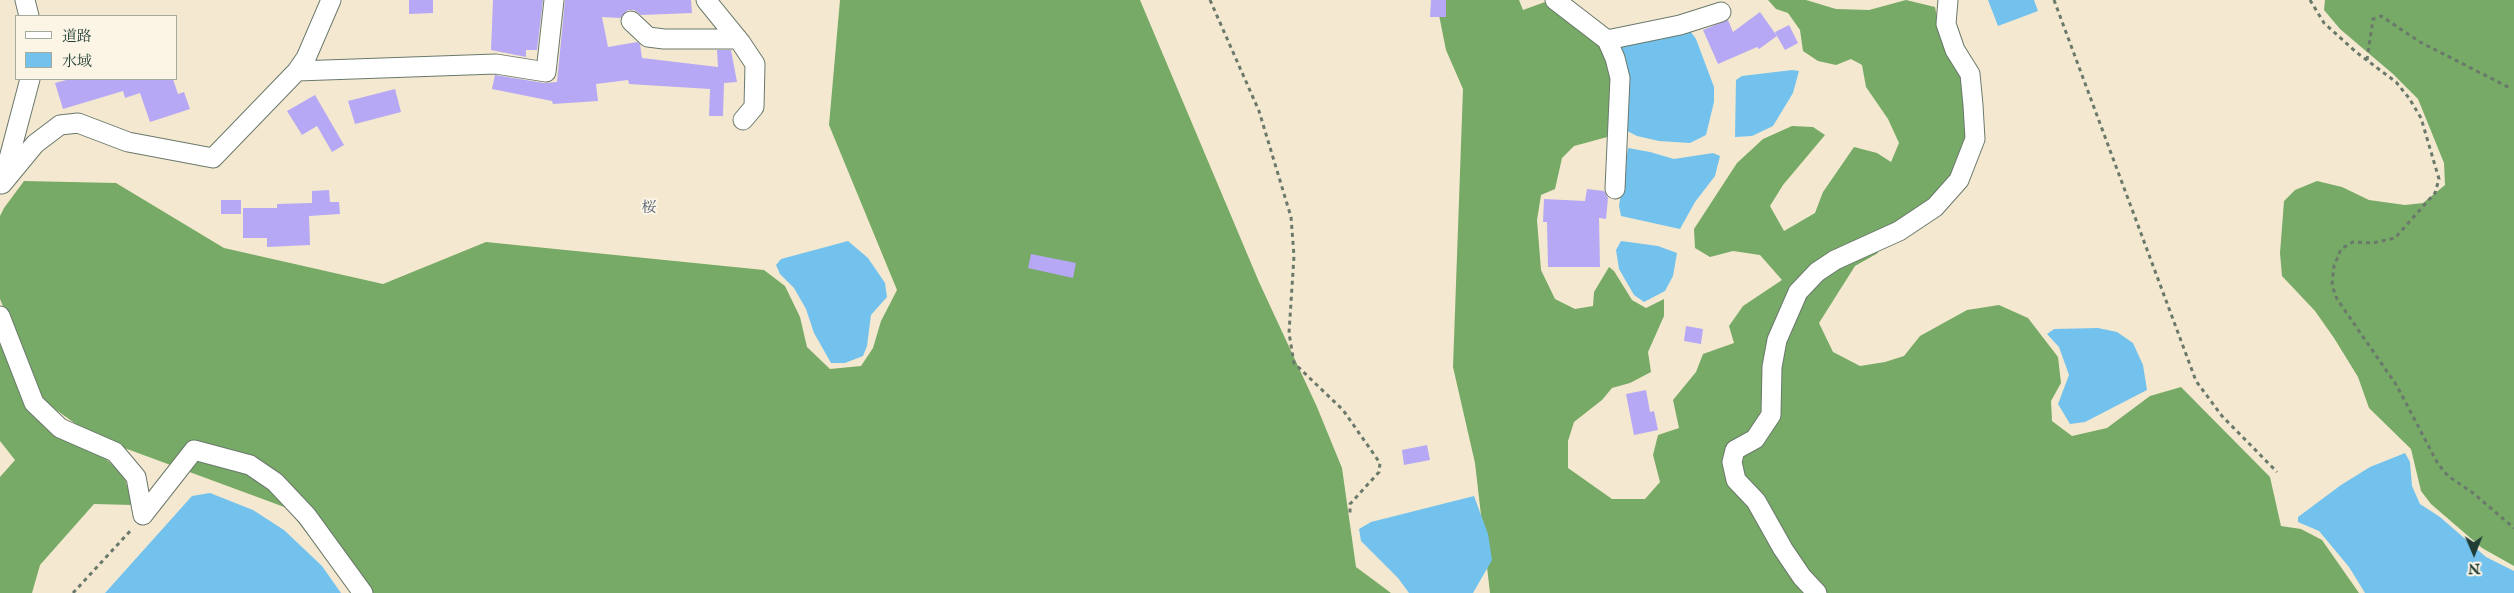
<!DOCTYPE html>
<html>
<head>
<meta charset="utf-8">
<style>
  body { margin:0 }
  #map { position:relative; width:2514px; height:593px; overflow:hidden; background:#f4e9d0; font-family:"IM FELL English","Noto Serif JP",serif }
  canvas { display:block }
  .legend { position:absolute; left:15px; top:15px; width:162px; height:65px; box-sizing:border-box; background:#fcf5e5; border:1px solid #a4ab9e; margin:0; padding:6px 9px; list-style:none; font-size:15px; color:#1f3d34 }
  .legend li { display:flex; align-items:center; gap:10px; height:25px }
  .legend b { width:25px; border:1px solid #a4ab9e }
  .north { position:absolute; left:2449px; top:528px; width:50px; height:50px; -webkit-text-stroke:4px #fcf5e5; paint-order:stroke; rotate:179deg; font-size:14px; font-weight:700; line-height:20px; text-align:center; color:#1f3d34 }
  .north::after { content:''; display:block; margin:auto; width:18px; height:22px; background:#1f3d34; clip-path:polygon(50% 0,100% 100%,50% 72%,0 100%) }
</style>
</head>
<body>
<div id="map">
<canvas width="2514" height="593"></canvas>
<ul class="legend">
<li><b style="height:6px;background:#fff"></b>道路</li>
<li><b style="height:14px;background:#73c2ee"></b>水域</li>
</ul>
<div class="north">N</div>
</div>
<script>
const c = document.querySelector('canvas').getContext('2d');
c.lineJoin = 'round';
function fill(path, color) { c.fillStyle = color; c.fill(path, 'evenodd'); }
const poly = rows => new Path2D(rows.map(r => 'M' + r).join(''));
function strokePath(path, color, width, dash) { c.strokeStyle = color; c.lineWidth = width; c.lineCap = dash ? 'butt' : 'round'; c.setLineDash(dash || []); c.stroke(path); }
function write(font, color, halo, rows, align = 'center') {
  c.font = font + ' "IM FELL English","Noto Serif JP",serif'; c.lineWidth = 4; c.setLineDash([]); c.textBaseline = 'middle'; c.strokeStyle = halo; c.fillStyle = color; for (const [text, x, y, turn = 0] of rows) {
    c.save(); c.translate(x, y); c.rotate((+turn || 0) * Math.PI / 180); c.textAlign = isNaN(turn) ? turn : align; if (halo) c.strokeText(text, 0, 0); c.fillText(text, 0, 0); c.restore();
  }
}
const forest = poly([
  [840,0,1140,0,1259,282,1317,407,1342,468,1356,567,1391,593,354,593,287,508,119,446,80,427,41,399,0,299,0,216,4,208,24,181,116,183,224,248,383,284,486,242,764,270,785,286,800,317,807,347,830,369,861,366,873,348,881,321,897,290,829,125],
  [1436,0,1519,0,1523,10,1545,2,1594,36,1606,56,1615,79,1611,136,1574,146,1562,158,1555,189,1541,195,1537,220,1541,270,1555,299,1575,309,1593,306,1594,292,1609,267,1614,271,1632,300,1646,308,1664,299,1664,316,1648,352,1651,372,1630,383,1612,388,1602,400,1574,422,1568,441,1568,468,1612,499,1645,499,1660,482,1653,455,1658,435,1679,428,1673,400,1696,372,1703,354,1734,343,1729,326,1743,306,1782,280,1760,255,1733,251,1710,257,1695,248,1694,229,1737,163,1763,139,1792,126,1813,127,1825,135,1783,185,1770,206,1784,231,1815,213,1823,192,1854,147,1877,153,1891,162,1899,143,1888,119,1866,87,1862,65,1851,59,1836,65,1818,61,1803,51,1800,30,1788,13,1776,9,1768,0,1806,0,1836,9,1869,10,1906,0,1935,7,1939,28,1965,80,1967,150,1954,180,1928,206,1870,237,1878,253,1855,266,1819,323,1833,352,1860,366,1885,362,1904,356,1920,336,1967,310,1999,305,2028,318,2058,357,2061,383,2051,401,2052,421,2072,436,2107,428,2150,396,2181,387,2270,477,2281,526,2301,529,2322,540,2359,593,1490,593,1475,463,1453,367,1463,89,1446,50],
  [2325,0,2514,0,2514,566,2482,548,2431,504,2421,491,2411,449,2369,408,2358,377,2334,338,2315,311,2282,276,2280,253,2284,201,2295,190,2317,181,2342,187,2369,200,2405,205,2423,203,2445,185,2444,163,2418,99,2393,74,2340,29,2324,10],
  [0,333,29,408,102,455,124,476,133,505,94,504,40,565,32,593,0,593,0,477,15,460,0,441]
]);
const water = poly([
  [1988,0,2034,0,2038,11,1998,26],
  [1688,28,1696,39,1714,87,1714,102,1706,135,1690,143,1659,141,1637,136,1627,131,1627,104,1619,45],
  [1792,70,1799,71,1793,93,1773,126,1752,136,1735,137,1736,80,1742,76],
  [1628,148,1650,152,1674,159,1713,153,1720,156,1715,176,1695,202,1680,229,1621,216,1619,206],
  [848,241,868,258,885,283,887,297,871,315,867,346,863,356,845,363,831,363,814,333,806,309,794,288,780,274,776,265,781,259],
  [1621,241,1658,246,1677,253,1673,276,1665,291,1644,302,1634,295,1619,269,1616,250],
  [2098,328,2117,332,2133,343,2143,365,2147,390,2085,422,2070,424,2058,404,2069,375,2059,347,2047,334,2054,329],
  [2405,453,2410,462,2412,486,2420,504,2440,517,2486,557,2514,571,2514,593,2365,593,2349,567,2319,531,2298,522,2298,517,2341,485,2370,467],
  [210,493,253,510,284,530,322,566,341,593,105,593,192,496],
  [1474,496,1488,534,1492,560,1473,593,1409,593,1398,578,1361,541,1359,529,1371,522]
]);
const building = poly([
  [409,0,433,0,433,13,409,14],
  [493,0,543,0,537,50,526,50,526,57,491,50],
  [565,0,691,0,692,13,641,15,634,10,628,10,620,18,602,17,608,47,637,42,640,44,642,58,718,67,717,50,731,50,737,82,724,83,723,116,709,116,710,89,629,84,628,80,596,84,598,101,553,104,552,101,492,89,495,75,544,83,557,82],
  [1431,0,1446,0,1446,17,1430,17],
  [1760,12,1777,36,1775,32,1789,25,1798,43,1785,50,1777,36,1759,49,1757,47,1718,64,1703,30,1728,20,1733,32],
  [70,79,173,79,178,94,184,92,190,109,150,122,140,93,125,98,123,91,63,109,55,83],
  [395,89,401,112,355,124,348,101],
  [315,95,344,145,332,152,317,126,302,135,287,111],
  [1587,189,1604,191,1608,198,1606,219,1599,218,1600,267,1548,267,1547,222,1543,222,1544,199,1585,201],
  [329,190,330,202,339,202,340,214,309,216,310,245,267,247,267,238,243,238,243,208,277,208,277,204,312,203,312,191],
  [221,200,241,200,241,214,221,214],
  [1031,254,1076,263,1073,278,1028,268],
  [1686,326,1703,329,1701,344,1684,341],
  [1646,390,1650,412,1654,411,1658,430,1634,435,1626,394],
  [1427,445,1430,460,1404,465,1402,450]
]);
const path = poly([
  [1210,0,1259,111,1291,217,1294,256,1289,333,1294,363,1343,410,1380,463,1379,472,1350,504,1350,514],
  [2054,0,2196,381,2222,416,2277,472],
  [2310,0,2324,23,2356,52,2396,82,2409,98,2421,118,2439,179,2435,193,2395,238,2373,243,2353,242,2341,249,2334,266,2332,285,2337,299,2397,386,2438,464,2448,476,2473,493,2514,528],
  [2367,60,2373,19,2381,16,2420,42,2510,88],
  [73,593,132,529]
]);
const minor = poly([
  [25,0,29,16],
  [706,0,741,43,755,64,754,107,743,120],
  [1555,0,1607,40,1680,25,1721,12],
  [631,21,648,37,664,39,738,39],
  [1607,40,1615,58,1620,78,1615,189],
  [297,71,496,64,546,72,554,0],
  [3,181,30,79],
  [2,184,35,144,60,125,78,123,128,142,213,158,297,71,306,58,331,0],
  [0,316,34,403,60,428,115,452,136,477,143,515],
  [143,515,194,450,250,465,275,482,307,516,363,593],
  [1817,593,1802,577,1783,549,1756,501,1736,480,1732,462,1735,450,1755,439,1771,415,1772,367,1777,340,1798,292,1817,272,1835,260,1899,231,1935,207,1959,180,1975,139,1973,105,1970,74,1955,50,1946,24,1948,0]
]);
const neighbourhoodNames = [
  ["桜",649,209]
];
fill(forest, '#76aa66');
fill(water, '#73c2ee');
fill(building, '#b6a8f5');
strokePath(minor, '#6a796b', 21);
strokePath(path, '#6a796b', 3, [4, 4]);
strokePath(minor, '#fff', 19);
write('15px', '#546278', '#fcf5e5', neighbourhoodNames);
</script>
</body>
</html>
